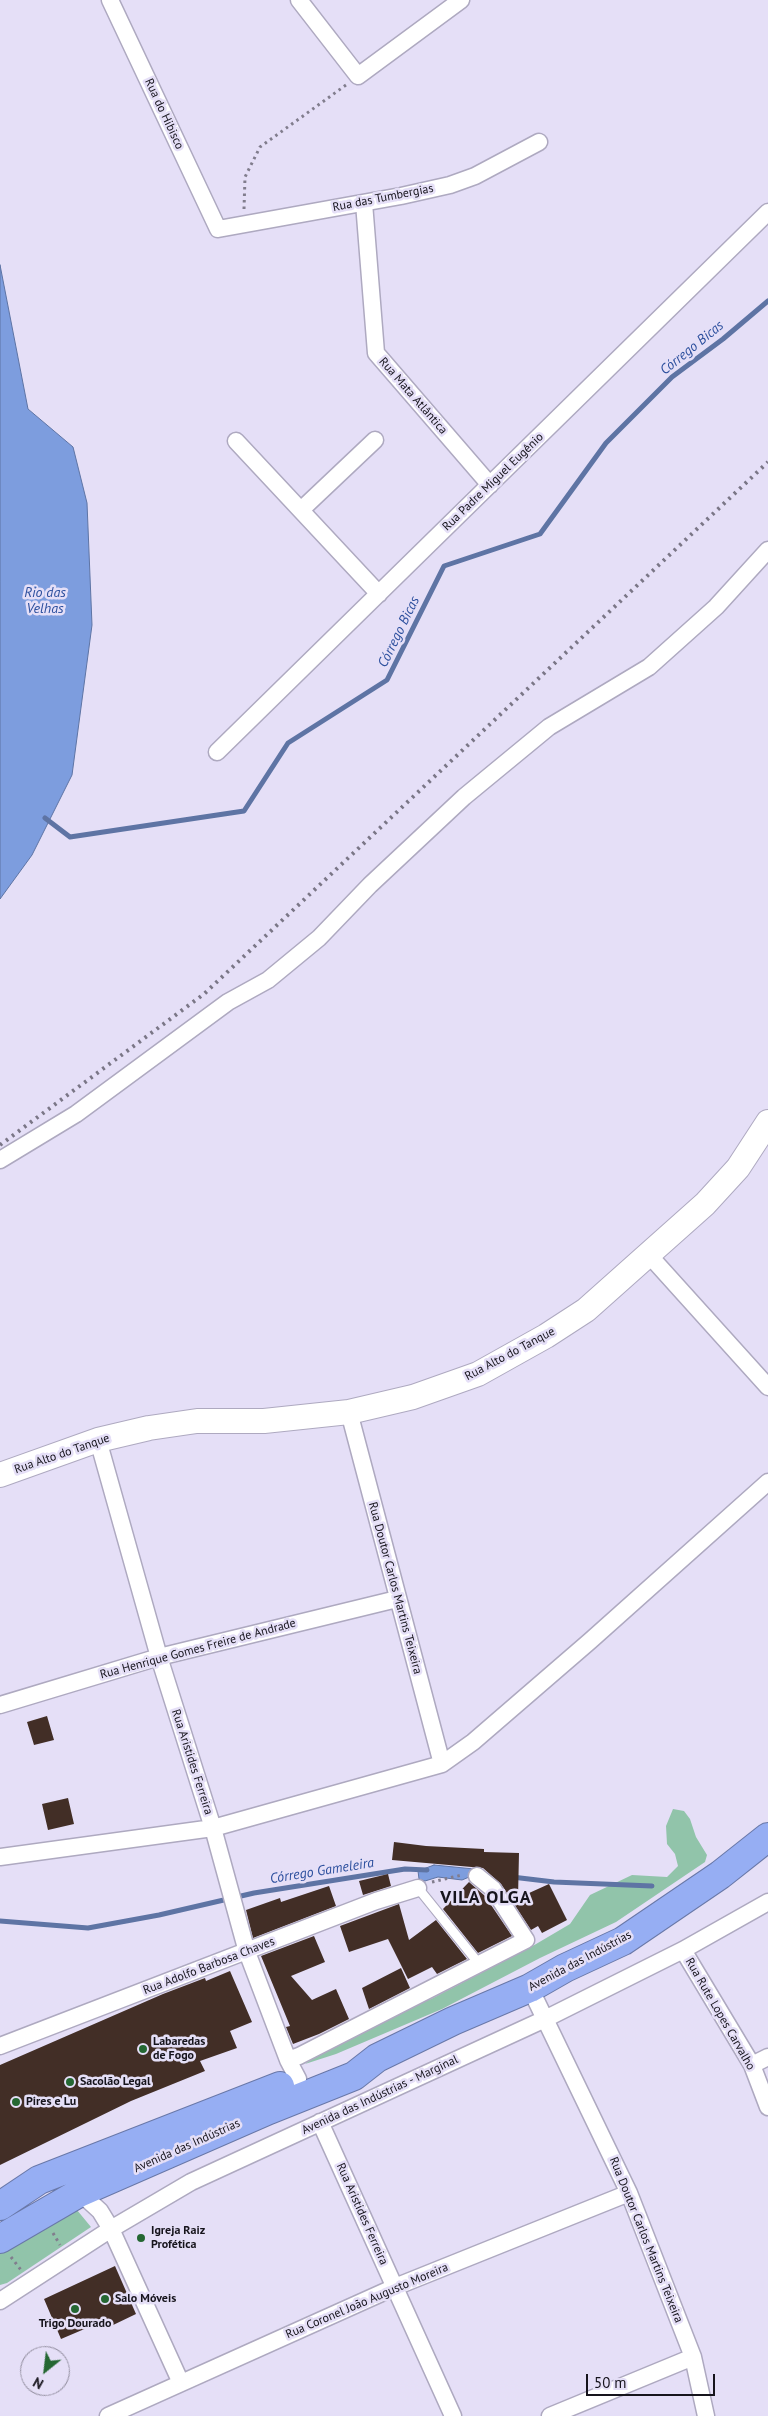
<!DOCTYPE html>
<html>
<head>
<meta charset="utf-8">
<style>
  body { margin:0 }
  #map { position:relative; width:768px; height:2416px; overflow:hidden; background:#e5dff7; font-family:"PT Sans",sans-serif }
  canvas { display:block }
  .north { position:absolute; left:20px; top:2346px; width:50px; height:50px; box-sizing:border-box; background:#e5dff7; border:1px solid #928e9f; border-radius:50%; rotate:209deg; font-size:14px; font-weight:700; line-height:20px; text-align:center; color:#16141c }
  .north::after { content:''; display:block; margin:auto; width:18px; height:22px; background:#246732; clip-path:polygon(50% 0,100% 100%,50% 72%,0 100%) }
  .scale { position:absolute; left:586px; top:2374px; width:129px; height:22px; box-sizing:border-box; border:2px solid #16141c; border-top:0; padding-left:6px; font-size:15px; line-height:18px; white-space:nowrap; color:#16141c; -webkit-text-stroke:4px #e5dff7; paint-order:stroke }
</style>
</head>
<body>
<div id="map">
<canvas width="768" height="2416"></canvas>
<div class="north">N</div>
<div class="scale">50 m</div>
</div>
<script>
const c = document.querySelector('canvas').getContext('2d');
c.lineJoin = 'round';
function fill(path, color) { c.fillStyle = color; c.fill(path, 'evenodd'); }
const poly = rows => new Path2D(rows.map(r => 'M' + r).join(''));
function strokePath(path, color, width, dash) { c.strokeStyle = color; c.lineWidth = width; c.lineCap = dash ? 'butt' : 'round'; c.setLineDash(dash || []); c.stroke(path); }
function write(font, color, halo, rows, align = 'center') {
  c.font = font + ' "PT Sans",sans-serif'; c.lineWidth = 5; c.setLineDash([]); c.textBaseline = 'middle'; c.strokeStyle = halo; c.fillStyle = color; for (const [text, x, y, turn = 0] of rows) {
    c.save(); c.translate(x, y); c.rotate((+turn || 0) * Math.PI / 180); c.textAlign = isNaN(turn) ? turn : align; if (halo) c.strokeText(text, 0, 0); c.fillText(text, 0, 0); c.restore();
  }
}
const green = poly([
  [673,1809,684,1811,690,1819,696,1837,707,1855,705,1862,616,1922,540,1958,442,2009,336,2054,305,2064,315,2057,415,2003,431,1999,531,1947,570,1924,590,1895,632,1875,667,1877,678,1866,675,1854,667,1844,666,1826],
  [72,2204,91,2227,7,2283,0,2285,0,2245]
]);
const water = poly([
  [0,265,28,409,73,447,87,503,92,625,72,775,32,855,0,899,0,265],
  [434,1865,474,1869,474,1875,462,1880,438,1877,425,1881,419,1879,418,1871,434,1865]
]);
const stream = poly([
  [45,818,70,837,244,811,288,743,387,680,444,566,540,534,606,443,672,377,723,339,768,301],
  [512,1877,554,1882,652,1886],
  [0,1921,88,1928,159,1915,254,1893,405,1869,427,1870]
]);
const building = poly([
  [47,1716,54,1740,34,1745,27,1722],
  [68,1798,74,1824,48,1830,42,1804],
  [394,1842,426,1846,484,1849,484,1852,519,1853,518,1898,549,1884,567,1920,542,1933,538,1926,531,1930,501,1884,483,1868,392,1860],
  [388,1874,391,1886,363,1895,359,1881],
  [469,1882,485,1896,512,1936,478,1953,443,1909],
  [329,1886,336,1906,253,1938,246,1910,280,1898,281,1902],
  [399,1904,409,1940,436,1920,467,1959,437,1974,432,1967,408,1979,388,1939,349,1952,340,1926],
  [314,1936,325,1962,291,1976,312,2000,336,1989,349,2019,319,2034,293,2044,286,2027,290,2026,261,1956],
  [401,1968,410,1988,369,2009,362,1988],
  [230,1971,252,2022,230,2031,237,2048,200,2061,205,2071,131,2101,0,2165,0,2065,163,1994,205,1978,206,1981],
  [115,2266,136,2314,111,2326,108,2319,61,2339,44,2299]
]);
const path = poly([
  [244,209,245,177,260,147,346,85],
  [432,1882,462,1875],
  [53,2233,60,2245],
  [11,2257,21,2270]
]);
const lane = poly([
  [418,1888,480,1965]
]);
const street = poly([
  [110,0,218,229,401,196,450,185,475,176,539,142],
  [299,0,358,76,461,0],
  [364,203,376,353,490,485],
  [236,441,379,594],
  [301,510,375,440],
  [217,752,768,212],
  [0,1160,76,1114,228,1002,268,980,319,938,370,885,464,797,549,727,649,667,716,607,768,550],
  [649,1255,768,1387],
  [349,1412,442,1764],
  [98,1440,159,1657,213,1828,247,1952,288,2060,298,2079],
  [0,1705,159,1657,397,1599],
  [0,1857,213,1828,442,1764,473,1742,590,1641,768,1482],
  [683,1950,752,2065,768,2107],
  [530,1988,629,2193,693,2357,706,2416],
  [0,2046,376,1901,418,1888],
  [288,2060,299,2056,526,1940,493,1889,477,1876],
  [752,2065,768,2057],
  [320,2122,453,2416],
  [76,2189,100,2211,111,2229,181,2383],
  [0,2301,111,2229,191,2182,545,2019,683,1950,768,1902],
  [108,2416,395,2287,629,2193],
  [550,2416,693,2357]
]);
const secondary = poly([
  [0,1475,98,1440,149,1428,197,1421,264,1421,349,1412,413,1397,478,1374,546,1336,586,1310,705,1204,738,1168,768,1122]
]);
const highway = poly([
  [0,2206,39,2180,280,2086],
  [0,2239,79,2193,269,2110,354,2076,377,2058,453,2021,530,1988,565,1968,623,1941,720,1875,768,1837]
]);
const rail = poly([
  [0,1145,204,994,768,462]
]);
const markers = [
  [143,2049,5,"#246732"],
  [70,2082,5,"#246732"],
  [16,2102,5,"#246732"],
  [141,2238,5,"#246732"],
  [105,2299,5,"#246732"],
  [75,2309,5,"#246732"]
];
const streetNames = [
  ["Rua do Hibisco",164,114,65],
  ["Rua das Tumbergias",383,198,-11],
  ["Rua Mata Atlântica",413,396,49],
  ["Rua Padre Miguel Eugênio",493,482,-44],
  ["Rua Alto do Tanque",510,1354,-28],
  ["Rua Alto do Tanque",62,1454,-19],
  ["Rua Doutor Carlos Martins Teixeira",395,1588,75],
  ["Rua Henrique Gomes Freire de Andrade",198,1649,-15],
  ["Rua Aristides Ferreira",192,1762,72],
  ["Avenida das Indústrias",580,1961,-28],
  ["Rua Adolfo Barbosa Chaves",209,1966,-21],
  ["Rua Rute Lopes Carvalho",720,2014,60],
  ["Avenida das Indústrias - Marginal",380,2095,-25],
  ["Avenida das Indústrias",187,2146,-24],
  ["Rua Aristides Ferreira",362,2214,66],
  ["Rua Doutor Carlos Martins Teixeira",646,2240,68],
  ["Rua Coronel João Augusto Moreira",367,2301,-23]
];
const poiNames = [
  ["Labaredas",153,2042],
  ["de Fogo",153,2056],
  ["Sacolão Legal",80,2082],
  ["Pires e Lu",26,2102],
  ["Igreja Raiz",151,2231],
  ["Profética",151,2245],
  ["Salo Móveis",115,2299],
  ["Trigo Dourado",75,2324,"center"]
];
const waterNames = [
  ["Córrego Bicas",692,348,-39],
  ["Rio das",45,593],
  ["Velhas",45,609],
  ["Córrego Bicas",399,632,-64],
  ["Córrego Gameleira",322,1871,-9]
];
const districtNames = [
  ["VILA OLGA",486,1898]
];
fill(green, '#91c4aa');
fill(water, '#7d9dde');
strokePath(water, '#5e74a4', 1);
strokePath(stream, '#5e74a4', 5);
fill(building, '#422e26');
strokePath(lane, '#aea9c0', 11);
strokePath(street, '#aea9c0', 19);
strokePath(secondary, '#aea9c0', 26);
strokePath(highway, '#6978a8', 30);
strokePath(path, '#817d8d', 3, [2.5, 4]);
strokePath(lane, '#fff', 9);
strokePath(street, '#fff', 16);
strokePath(secondary, '#fff', 24);
strokePath(highway, '#96aef3', 28);
strokePath(rail, '#7a7686', 4, [2.5, 5]);
for (const [x, y, r, color] of markers) { const dot = new Path2D(); dot.arc(x, y, r, 0, 2 * Math.PI); c.fillStyle = color; c.fill(dot); strokePath(dot, '#e5dff7', 2); }
write('12px', '#16141c', '#e5dff7', streetNames);
write('bold 12px', '#16141c', '#e5dff7', poiNames, 'left');
write('italic 14px', '#2d509e', '#e5dff7', waterNames);
c.letterSpacing = '1px';
write('bold 18px', '#16141c', '#e5dff7', districtNames);
c.letterSpacing = '0px';
</script>
</body>
</html>
